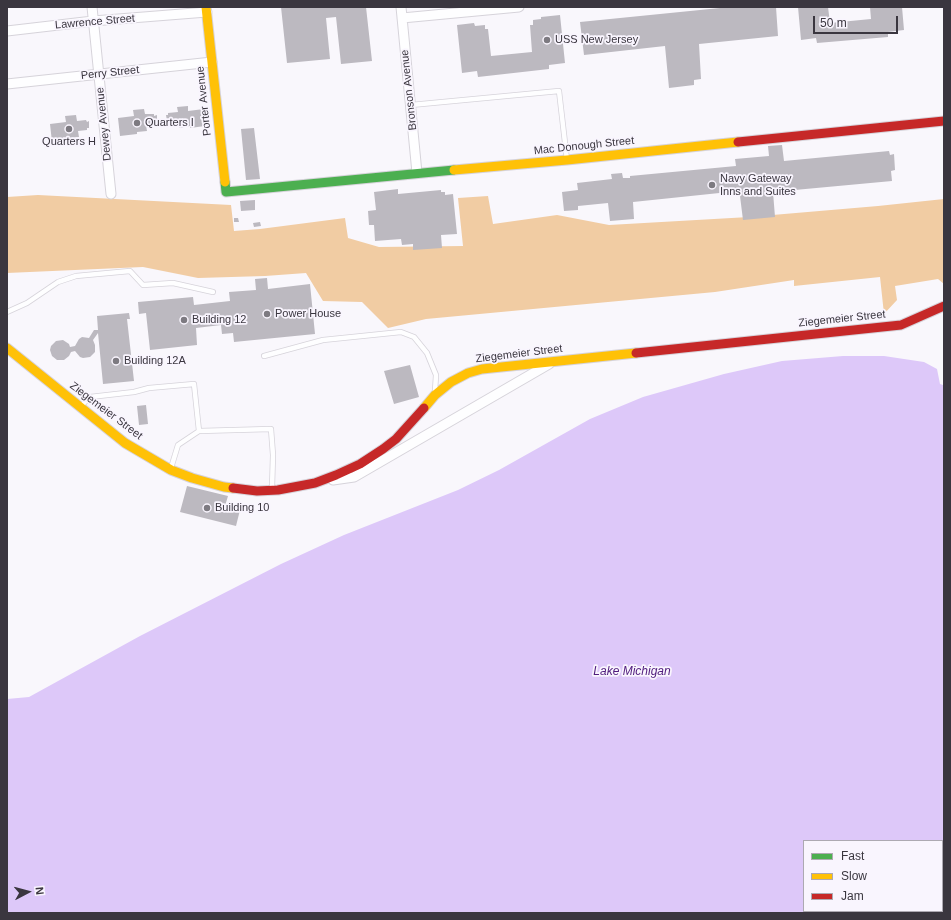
<!DOCTYPE html>
<html>
<head>
<meta charset="utf-8">
<style>
  body { margin:0 }
  #map { position:relative; width:951px; height:920px; overflow:hidden; background:#f9f7fc; font-family:Arial,sans-serif }
  canvas { display:block }
  .frame { position:absolute; inset:0; border:8px solid #3a363f; pointer-events:none }
  .legend { position:absolute; left:803px; top:840px; width:140px; height:72px; box-sizing:border-box; background:#f9f5fe; border:1px solid #ada9b2; margin:0; padding:5px 7px; list-style:none; font-size:12px; color:#3a363f }
  .legend li { display:flex; align-items:center; gap:8px; height:20px }
  .legend b { width:20px; border:1px solid #ada9b2 }
  .north { position:absolute; left:8px; top:872px; width:40px; height:40px; -webkit-text-stroke:3px #f9f5fe; paint-order:stroke; rotate:84deg; font-size:11px; font-weight:700; line-height:16px; text-align:center; color:#3a363f }
  .north::after { content:''; display:block; margin:auto; width:14px; height:18px; background:#3a363f; clip-path:polygon(50% 0,100% 100%,50% 72%,0 100%) }
  .scale { position:absolute; left:813px; top:16px; width:85px; height:18px; box-sizing:border-box; border:2px solid #3a363f; border-top:0; padding-left:5px; font-size:12px; line-height:14px; white-space:nowrap; color:#3a363f; -webkit-text-stroke:3px #f9f5fe; paint-order:stroke }
</style>
</head>
<body>
<div id="map">
<canvas width="951" height="920"></canvas>
<div class="frame"></div>
<ul class="legend">
<li><b style="height:5px;background:#4caf50"></b>Fast</li>
<li><b style="height:5px;background:#ffc107"></b>Slow</li>
<li><b style="height:5px;background:#c62828"></b>Jam</li>
</ul>
<div class="north">N</div>
<div class="scale">50 m</div>
</div>
<script>
const c = document.querySelector('canvas').getContext('2d');
c.lineJoin = 'round';
function fill(path, color) { c.fillStyle = color; c.fill(path, 'evenodd'); }
const poly = rows => new Path2D(rows.map(r => 'M' + r).join(''));
function strokePath(path, color, width, dash) { c.strokeStyle = color; c.lineWidth = width; c.lineCap = dash ? 'butt' : 'round'; c.setLineDash(dash || []); c.stroke(path); }
function write(font, color, halo, rows, align = 'center') {
  c.font = font + ' Arial,sans-serif'; c.lineWidth = 3.5; c.setLineDash([]); c.textBaseline = 'middle'; c.strokeStyle = halo; c.fillStyle = color; for (const [text, x, y, turn = 0] of rows) {
    c.save(); c.translate(x, y); c.rotate((+turn || 0) * Math.PI / 180); c.textAlign = isNaN(turn) ? turn : align; if (halo) c.strokeText(text, 0, 0); c.fillText(text, 0, 0); c.restore();
  }
}
const forest = poly([
  [38,195,231,205,234,231,260,229,345,218,348,238,379,247,463,246,458,198,488,196,493,224,557,215,609,225,749,217,878,206,944,199,944,284,938,279,895,286,897,300,884,314,880,277,794,286,794,280,715,292,426,319,388,328,362,302,323,301,306,273,265,276,198,278,143,267,7,273,7,197]
]);
const water = poly([
  [843,356,884,356,924,362,937,369,940,384,943,385,944,913,7,913,7,699,29,697,140,636,281,564,344,535,458,490,499,470,590,419,643,397,724,374,782,361],
  [804,841,942,841,942,911,804,911]
]);
const building = poly([
  [281,7,366,7,372,61,341,64,336,17,326,18,330,59,287,63],
  [730,7,776,7,778,36,699,44,701,79,694,80,694,85,669,88,665,46,584,55,580,22],
  [798,7,828,7,830,23,871,19,870,7,902,7,904,30,888,32,888,37,817,43,816,38,801,40],
  [560,15,565,63,549,65,549,69,478,77,477,71,462,73,457,25,474,23,475,26,485,25,485,29,488,29,491,56,532,52,530,25,533,25,533,20,541,19,541,17],
  [188,106,188,111,204,109,205,126,190,128,190,126,179,128,179,123,169,124,169,121,167,121,166,115,168,115,168,113,178,112,177,107],
  [144,109,145,114,154,114,154,116,157,115,157,122,155,122,155,124,146,125,147,131,137,132,137,134,120,136,118,118,134,116,133,110],
  [76,115,77,121,86,120,87,122,89,121,89,128,87,128,87,130,78,131,79,137,69,138,69,140,52,142,50,124,66,122,65,116],
  [254,128,260,179,246,180,241,129],
  [782,145,784,161,889,151,890,155,894,154,895,170,891,171,892,181,773,192,775,217,743,220,739,188,729,189,729,192,633,202,634,219,610,221,608,203,578,206,578,210,564,211,562,192,578,190,577,183,612,179,611,174,622,173,623,178,630,178,630,176,736,166,735,159,769,156,768,146],
  [398,189,398,194,441,190,441,192,445,192,445,195,453,194,457,234,441,235,442,248,413,250,413,244,402,245,401,239,375,241,374,225,369,225,368,211,376,210,374,192],
  [255,200,255,210,241,211,240,201],
  [234,218,238,218,239,222,234,222],
  [260,222,261,226,254,227,253,223],
  [267,278,268,289,310,284,315,334,234,342,233,333,222,334,221,325,196,328,197,345,150,350,146,313,139,314,138,302,193,297,194,305,230,301,229,292,256,290,255,279],
  [129,313,130,319,127,319,134,381,103,384,98,333,93,340,95,345,95,352,90,357,83,358,80,357,75,351,71,352,69,356,64,360,57,360,52,356,50,350,51,346,56,341,63,340,69,344,70,347,75,346,79,339,82,337,89,338,94,330,98,330,97,316],
  [410,365,419,397,394,404,384,371],
  [146,405,148,424,139,425,137,406],
  [187,486,228,496,225,506,240,510,236,526,180,512]
]);
const lane = poly([
  [411,105,559,91,567,160],
  [7,312,27,303,58,282,76,276,130,271,143,285,173,283,213,292],
  [264,356,323,340,401,332,414,337,427,353,436,375,435,391],
  [81,406,90,397,134,392,149,388,194,384,199,431,271,429,273,455,272,488],
  [171,468,178,445,199,431]
]);
const street = poly([
  [92,7,111,194],
  [401,7,417,173],
  [402,18,519,7],
  [7,31,93,21,207,12],
  [7,84,212,62],
  [333,480,354,477,549,364]
]);
const fast = poly([
  [225,182,226,192,454,170]
]);
const slow = poly([
  [206,7,225,182],
  [454,170,567,160,738,142],
  [7,348,125,443,171,470,192,478,224,487,233,488],
  [424,408,435,395,451,382,468,373,482,369,636,353]
]);
const jam = poly([
  [738,142,944,121],
  [636,353,901,325,944,306],
  [233,488,257,491,278,490,315,483,336,475,360,464,383,449,396,439,424,408]
]);
const markers = [
  [547,40,4,"#7d7a81"],
  [137,123,4,"#7d7a81"],
  [69,129,4,"#7d7a81"],
  [712,185,4,"#7d7a81"],
  [267,314,4,"#7d7a81"],
  [184,320,4,"#7d7a81"],
  [116,361,4,"#7d7a81"],
  [207,508,4,"#7d7a81"]
];
const streetNames = [
  ["Lawrence Street",95,22,-5],
  ["Perry Street",110,73,-6],
  ["Bronson Avenue",409,90,-96],
  ["Porter Avenue",204,101,-96],
  ["Dewey Avenue",104,124,-96],
  ["Mac Donough Street",584,146,-6],
  ["Ziegemeier Street",842,319,-6],
  ["Ziegemeier Street",519,354,-7],
  ["Ziegemeier Street",106,411,37]
];
const poiNames = [
  ["USS New Jersey",555,40],
  ["Quarters I",145,123],
  ["Quarters H",69,142,"center"],
  ["Navy Gateway",720,179],
  ["Inns and Suites",720,192],
  ["Power House",275,314],
  ["Building 12",192,320],
  ["Building 12A",124,361],
  ["Building 10",215,508]
];
const waterNames = [
  ["Lake Michigan",632,672]
];
fill(forest, '#f1cca3');
fill(water, '#ddc8f9');
fill(building, '#bcb9c0');
strokePath(lane, '#d6d3da', 6);
strokePath(street, '#d6d3da', 11);
strokePath(fast, '#d6d3da', 11);
strokePath(slow, '#d6d3da', 11);
strokePath(jam, '#d6d3da', 11);
strokePath(lane, '#fefeff', 4.5);
strokePath(street, '#fefeff', 9);
strokePath(fast, '#4caf50', 9);
strokePath(slow, '#ffc107', 9);
strokePath(jam, '#c62828', 9);
for (const [x, y, r, color] of markers) { const dot = new Path2D(); dot.arc(x, y, r, 0, 2 * Math.PI); c.fillStyle = color; c.fill(dot); strokePath(dot, '#f9f5fe', 1.5); }
write('11px', '#3a363f', '#f9f5fe', streetNames);
write('11px', '#3a363f', '#f9f5fe', poiNames, 'left');
write('italic 12px', '#501c7d', '#f9f5fe', waterNames);
</script>
</body>
</html>
